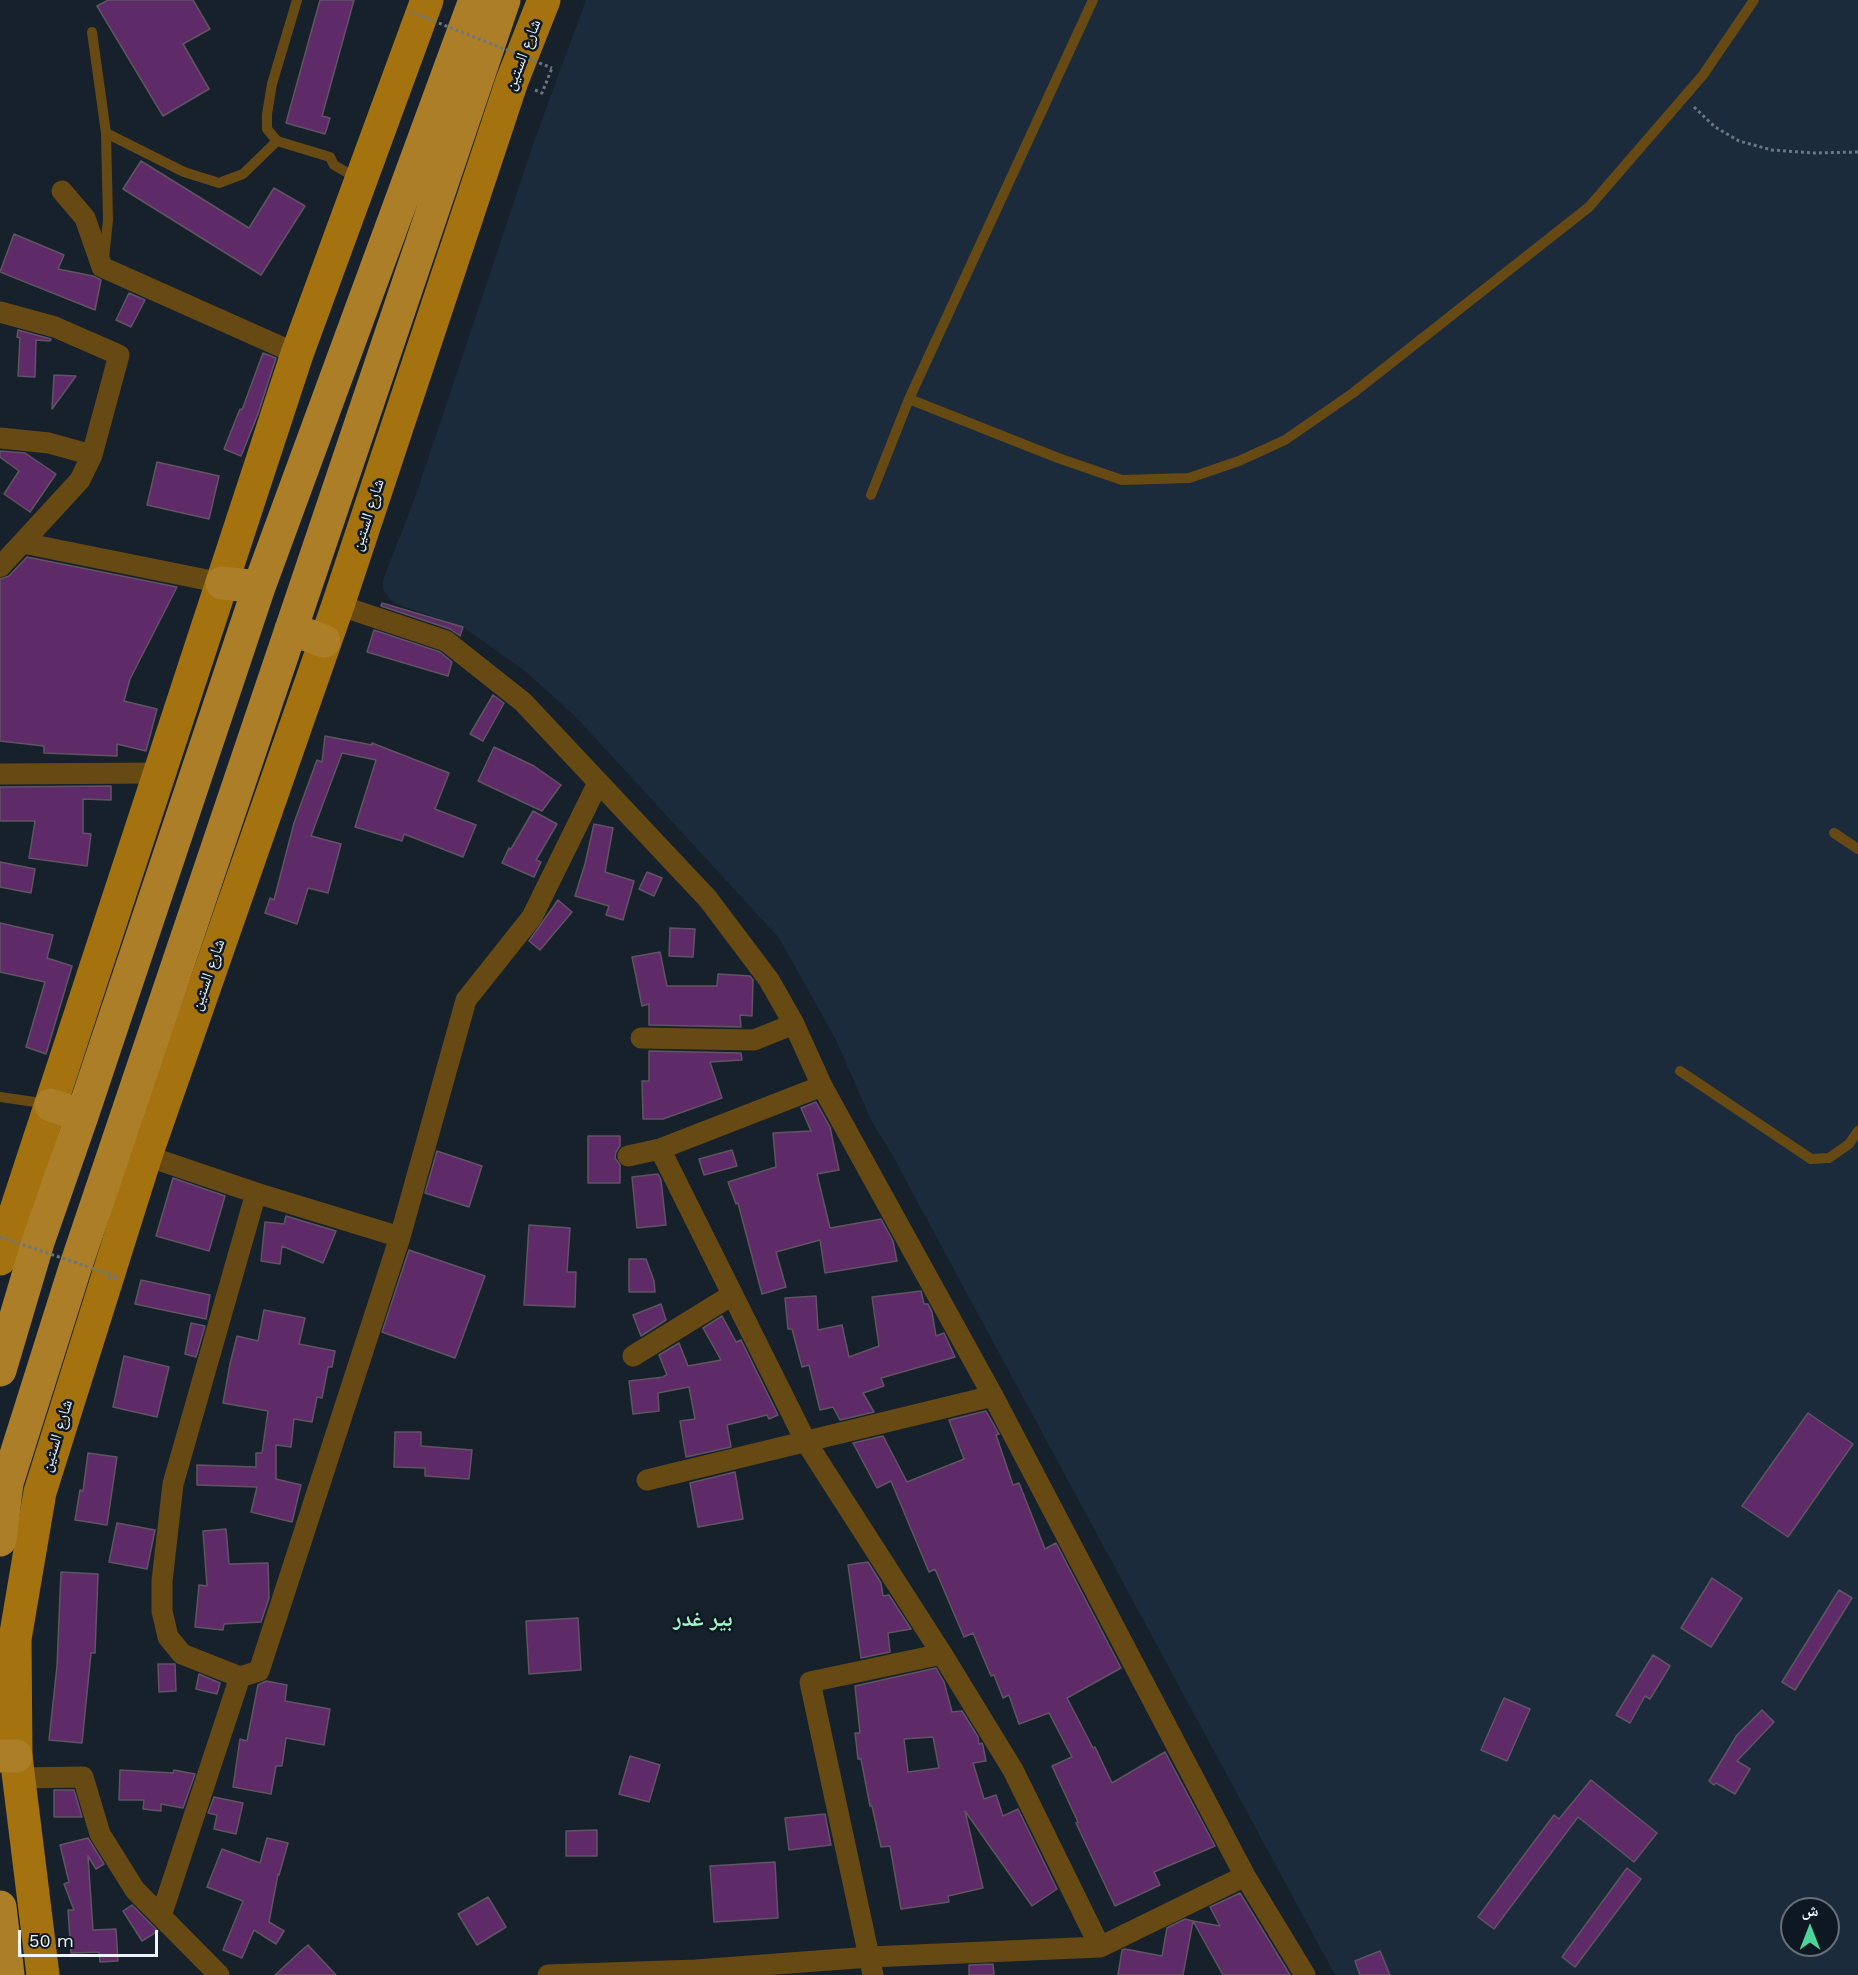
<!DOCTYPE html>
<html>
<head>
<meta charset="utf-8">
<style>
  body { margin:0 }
  #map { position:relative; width:1858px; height:1975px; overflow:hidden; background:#16212c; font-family:"Work Sans","Noto Naskh Arabic",sans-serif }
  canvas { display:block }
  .north { position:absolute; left:1780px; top:1897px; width:60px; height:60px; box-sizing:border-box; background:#0d1822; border:2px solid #677079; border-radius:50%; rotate:0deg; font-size:16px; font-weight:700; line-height:24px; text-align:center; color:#edf4fc }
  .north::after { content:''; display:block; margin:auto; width:21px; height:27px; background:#4cd49b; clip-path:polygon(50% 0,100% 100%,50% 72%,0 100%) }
  .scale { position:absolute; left:18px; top:1930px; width:140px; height:27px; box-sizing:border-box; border:3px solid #edf4fc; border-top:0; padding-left:8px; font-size:18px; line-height:21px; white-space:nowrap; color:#edf4fc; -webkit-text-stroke:4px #0d1822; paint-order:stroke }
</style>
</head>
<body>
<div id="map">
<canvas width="1858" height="1975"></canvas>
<div class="north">ش</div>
<div class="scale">50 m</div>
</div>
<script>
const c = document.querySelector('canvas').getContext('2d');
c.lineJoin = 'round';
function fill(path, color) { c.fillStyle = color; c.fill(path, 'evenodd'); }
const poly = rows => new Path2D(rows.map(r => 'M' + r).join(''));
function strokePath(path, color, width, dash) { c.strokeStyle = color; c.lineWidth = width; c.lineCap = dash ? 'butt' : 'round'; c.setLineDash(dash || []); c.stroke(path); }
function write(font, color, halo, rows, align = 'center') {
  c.font = font + ' "Work Sans","Noto Naskh Arabic",sans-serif'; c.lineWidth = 5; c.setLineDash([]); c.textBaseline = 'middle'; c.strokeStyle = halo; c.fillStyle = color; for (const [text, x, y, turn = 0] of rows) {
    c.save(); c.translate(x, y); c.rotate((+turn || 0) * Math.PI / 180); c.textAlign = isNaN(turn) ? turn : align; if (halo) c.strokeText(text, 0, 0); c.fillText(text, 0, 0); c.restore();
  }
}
const built = poly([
  [586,0,1858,0,1858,1975,1335,1975,890,1151,872,1122,835,1038,779,938,575,716,525,671,463,627,397,604,388,597,383,589,383,580,416,495,536,136],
  [1792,1909,1828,1909,1828,1945,1792,1945]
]);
const building = poly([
  [108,0,193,0,210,29,183,44,209,89,163,116,97,6,108,0],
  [320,0,354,0,322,116,330,118,325,134,286,123,320,0],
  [141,161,249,228,274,188,305,206,261,275,123,189,141,161],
  [14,234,64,255,58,269,93,276,101,280,95,310,0,272,14,234],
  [129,293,145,300,131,327,116,320,129,293],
  [18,330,51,339,50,341,36,340,35,377,18,376,20,338,17,337,18,330],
  [263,353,276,358,258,414,241,456,224,449,240,409,242,410,263,353],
  [54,375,76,376,52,409,54,375],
  [0,451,25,453,56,474,30,512,4,494,19,471,0,457,0,451],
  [157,462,219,476,209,519,147,505,157,462],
  [27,557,177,587,130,679,124,701,157,709,146,751,117,744,117,756,44,753,44,746,0,741,0,579,9,576,27,557],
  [382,603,463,627,460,636,450,629,381,606,382,603],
  [374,630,440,652,452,662,448,676,367,652,374,630],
  [493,695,504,703,483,741,470,734,493,695],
  [325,736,372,745,372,743,449,773,435,809,476,825,463,857,404,834,402,841,355,827,376,760,342,753,311,836,341,844,328,893,308,888,297,924,265,913,270,898,274,900,294,823,317,760,322,762,325,736],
  [494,747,534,766,561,785,542,811,478,781,494,747],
  [111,786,111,800,83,799,83,833,91,834,87,866,29,858,35,821,0,821,0,787,111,786],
  [533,811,557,824,536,860,541,862,534,877,502,863,509,848,511,849,533,811],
  [594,824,613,828,605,872,634,881,623,920,606,915,609,906,575,896,585,864,594,824],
  [0,862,35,869,31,893,0,887,0,862],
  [647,872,662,878,654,896,639,889,647,872],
  [558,900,572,912,540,950,529,941,558,900],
  [0,923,53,935,47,958,72,966,46,1054,26,1047,45,982,0,972,0,923],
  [670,928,695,929,693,957,669,956,670,928],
  [660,952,667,986,717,986,718,974,750,976,753,980,752,1016,740,1015,741,1027,649,1025,649,1004,642,1006,632,957,660,952],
  [649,1051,741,1053,742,1060,710,1062,722,1098,663,1119,643,1119,642,1081,649,1081,649,1051],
  [816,1102,830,1127,839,1170,817,1174,830,1228,881,1219,893,1241,897,1261,825,1273,820,1240,776,1252,786,1287,762,1294,738,1203,736,1204,728,1182,776,1167,773,1133,811,1131,801,1108,816,1102],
  [588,1136,620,1136,620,1146,616,1152,615,1158,620,1165,620,1183,588,1183,588,1136],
  [732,1150,737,1166,704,1175,699,1159,732,1150],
  [437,1151,482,1166,469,1207,425,1193,437,1151],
  [658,1174,661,1180,666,1225,637,1228,632,1177,658,1174],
  [173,1178,225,1196,209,1251,156,1236,173,1178],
  [286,1216,336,1231,323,1263,282,1246,280,1264,261,1261,265,1222,284,1224,286,1216],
  [529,1225,570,1228,567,1272,576,1272,575,1307,524,1305,529,1225],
  [409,1250,485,1276,455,1358,382,1332,409,1250],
  [629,1259,646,1259,654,1281,655,1292,629,1292,629,1259],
  [141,1280,210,1295,206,1319,135,1304,141,1280],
  [921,1291,924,1304,928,1304,932,1312,936,1336,944,1333,955,1357,881,1378,884,1386,863,1393,874,1412,840,1420,833,1407,820,1410,809,1365,802,1367,792,1329,788,1329,785,1298,816,1296,818,1330,842,1325,849,1357,879,1346,872,1297,921,1291],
  [661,1304,666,1320,641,1336,633,1315,661,1304],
  [264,1310,305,1318,299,1344,335,1351,332,1367,328,1367,322,1398,317,1397,312,1422,294,1419,291,1447,276,1445,276,1479,301,1485,292,1522,251,1512,257,1487,197,1485,197,1465,256,1467,256,1453,262,1453,268,1411,223,1403,230,1364,237,1336,258,1341,264,1310],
  [722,1316,736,1342,741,1340,778,1415,769,1419,767,1415,727,1425,731,1447,686,1457,680,1421,695,1419,689,1387,658,1393,659,1411,633,1414,629,1381,664,1377,664,1376,667,1375,659,1355,679,1343,688,1366,721,1360,703,1328,722,1316],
  [191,1323,205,1326,196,1357,185,1354,191,1323],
  [124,1356,169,1367,157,1417,113,1407,124,1356],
  [986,1411,999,1434,996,1435,1013,1485,1019,1483,1045,1549,1056,1543,1121,1668,1067,1698,1093,1748,1095,1747,1112,1783,1165,1752,1215,1846,1154,1872,1160,1885,1115,1906,1076,1823,1078,1822,1052,1766,1072,1757,1049,1713,1019,1724,1009,1695,1003,1698,994,1675,991,1676,973,1633,964,1637,935,1569,929,1572,891,1481,877,1488,853,1443,883,1436,907,1482,964,1459,949,1420,986,1411],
  [1808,1413,1853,1444,1788,1537,1742,1506,1808,1413],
  [395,1432,421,1432,421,1446,472,1450,469,1479,425,1476,425,1468,394,1467,395,1432],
  [88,1453,117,1457,107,1525,75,1520,80,1490,83,1491,88,1453],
  [735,1472,743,1519,698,1527,690,1483,735,1472],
  [117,1523,155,1530,147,1569,109,1562,117,1523],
  [226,1529,229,1564,268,1563,269,1598,261,1622,224,1624,223,1630,195,1627,199,1585,207,1586,203,1531,226,1529],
  [868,1562,881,1583,883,1596,889,1595,911,1629,888,1633,890,1652,861,1658,848,1565,868,1562],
  [61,1572,98,1574,95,1653,91,1653,82,1743,49,1740,57,1666,61,1572],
  [1712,1578,1742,1598,1711,1647,1681,1628,1712,1578],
  [1839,1590,1852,1598,1795,1690,1782,1682,1839,1590],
  [578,1618,581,1670,529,1674,526,1621,578,1618],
  [1653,1655,1670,1666,1650,1699,1645,1696,1630,1723,1616,1715,1653,1655],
  [158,1664,175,1664,176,1691,159,1692,158,1664],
  [936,1668,944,1682,952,1712,962,1711,978,1737,979,1744,982,1743,983,1746,986,1761,973,1763,984,1799,996,1795,1003,1816,1018,1809,1057,1889,1032,1906,965,1811,983,1888,948,1896,949,1902,901,1909,890,1846,881,1847,872,1806,870,1806,861,1759,858,1759,855,1733,860,1733,855,1686,936,1668],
  [933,1737,939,1768,908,1772,904,1739,933,1737],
  [199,1674,220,1683,217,1694,196,1689,199,1674],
  [266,1681,287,1685,285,1701,330,1709,324,1745,286,1738,282,1766,276,1766,271,1794,233,1787,240,1739,247,1741,258,1685,266,1681],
  [1504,1698,1530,1709,1507,1761,1481,1750,1504,1698],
  [1762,1710,1774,1722,1737,1761,1750,1769,1735,1794,1716,1783,1714,1785,1709,1781,1737,1735,1762,1710],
  [630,1756,660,1765,649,1802,619,1794,630,1756],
  [120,1770,173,1773,174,1770,195,1774,183,1808,161,1804,161,1811,143,1809,144,1800,119,1800,120,1770],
  [1591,1780,1657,1833,1634,1862,1578,1817,1494,1929,1478,1917,1554,1815,1559,1819,1591,1780],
  [54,1790,74,1790,82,1817,54,1817,54,1790],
  [214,1797,243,1803,236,1834,214,1829,217,1815,208,1813,214,1797],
  [825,1814,831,1845,789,1850,785,1818,825,1814],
  [597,1830,597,1856,566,1856,566,1831,597,1830],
  [88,1838,104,1864,96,1869,88,1856,93,1930,116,1929,118,1961,100,1962,99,1952,71,1953,68,1910,74,1910,64,1884,69,1882,60,1845,88,1838],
  [267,1838,288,1843,279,1875,278,1874,269,1922,284,1931,276,1944,254,1930,242,1958,223,1950,243,1901,207,1887,222,1849,260,1863,267,1838],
  [775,1862,778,1918,714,1922,710,1866,775,1862],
  [1627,1868,1641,1879,1575,1967,1562,1957,1627,1868],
  [1240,1893,1290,1975,1223,1975,1193,1921,1220,1926,1210,1907,1240,1893],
  [488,1897,506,1927,477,1945,458,1914,488,1897],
  [132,1905,158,1931,142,1941,123,1911,132,1905],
  [1185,1919,1193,1921,1183,1975,1118,1975,1122,1950,1125,1949,1162,1956,1167,1928,1185,1919],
  [308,1945,336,1975,275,1975,302,1950,308,1945],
  [1380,1951,1390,1975,1360,1975,1355,1961,1380,1951],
  [993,1964,994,1975,969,1975,969,1965,993,1964]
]);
const path = poly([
  [535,90,542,93,552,68],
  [1694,107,1715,127,1739,141,1772,150,1814,153,1858,152]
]);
const service = poly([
  [297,0,272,84,267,114,267,129,277,141,330,157,334,165,358,179],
  [92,32,106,133,108,220,104,258],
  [106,133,184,172,219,183,243,174,277,141],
  [909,399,1058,458,1122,480,1189,478,1239,461,1285,440,1353,393,1589,207,1703,75,1754,0],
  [871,495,909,399,1093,0],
  [1834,833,1858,849],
  [1680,1071,1811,1159,1829,1158,1849,1144,1858,1131],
  [0,1097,48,1104]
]);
const minor = poly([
  [62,191,85,218,102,267,297,354],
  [0,312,55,327,119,355,92,455,80,480,0,567],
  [0,438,49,443,92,455],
  [23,543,222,583],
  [338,605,446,641,523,702,708,899,769,980,794,1024,822,1086,993,1396,1245,1876,1305,1975],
  [0,774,159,773],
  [641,1038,754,1040,794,1024],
  [660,1149,806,1442,942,1654,1013,1770,1100,1947],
  [135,1152,256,1193,400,1237],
  [628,1156,660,1149,822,1086],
  [633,1356,732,1295],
  [647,1480,993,1396],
  [240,1677,182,1654,168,1637,162,1611,162,1581,173,1484,256,1193],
  [18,1778,83,1777,100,1834,135,1890,219,1975],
  [161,1916,240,1677,259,1671,400,1237,466,1000,532,917,598,783],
  [548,1975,696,1970,870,1957,1100,1947,1245,1876],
  [873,1975,810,1682,942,1654]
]);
const primary = poly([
  [0,1259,297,354,427,0],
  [43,1975,16,1756,15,1639,40,1492,146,1155,338,605,512,81,544,0]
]);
const trunk = poly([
  [222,583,259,587],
  [291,629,324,641],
  [51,1105,82,1116],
  [0,1370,38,1242,82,1116,259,587,475,0],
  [0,1540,7,1483,75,1268,504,0],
  [0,1756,16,1756],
  [0,1907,8,1975]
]);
const pathBridge = poly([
  [411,12,552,68],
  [0,1237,118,1277,107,1279]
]);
const streetNames = [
  ["شارع الستين",523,55,-69],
  ["شارع الستين",368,515,-72],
  ["شارع الستين",208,975,-71],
  ["شارع الستين",57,1436,-73]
];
const districtNames = [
  ["بير غدر",703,1620]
];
fill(built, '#1b2b3b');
fill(building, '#5e2b68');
strokePath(building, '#605462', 1.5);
strokePath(path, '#6d7680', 3, [3, 3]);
strokePath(service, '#674913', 10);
strokePath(minor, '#674913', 21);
strokePath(primary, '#a47310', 33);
strokePath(trunk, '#ac7e28', 33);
strokePath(pathBridge, '#6d7680', 3, [3, 3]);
write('16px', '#edf4fc', '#0d1822', streetNames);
write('bold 22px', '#a1f5cb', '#0d1822', districtNames);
</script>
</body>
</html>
